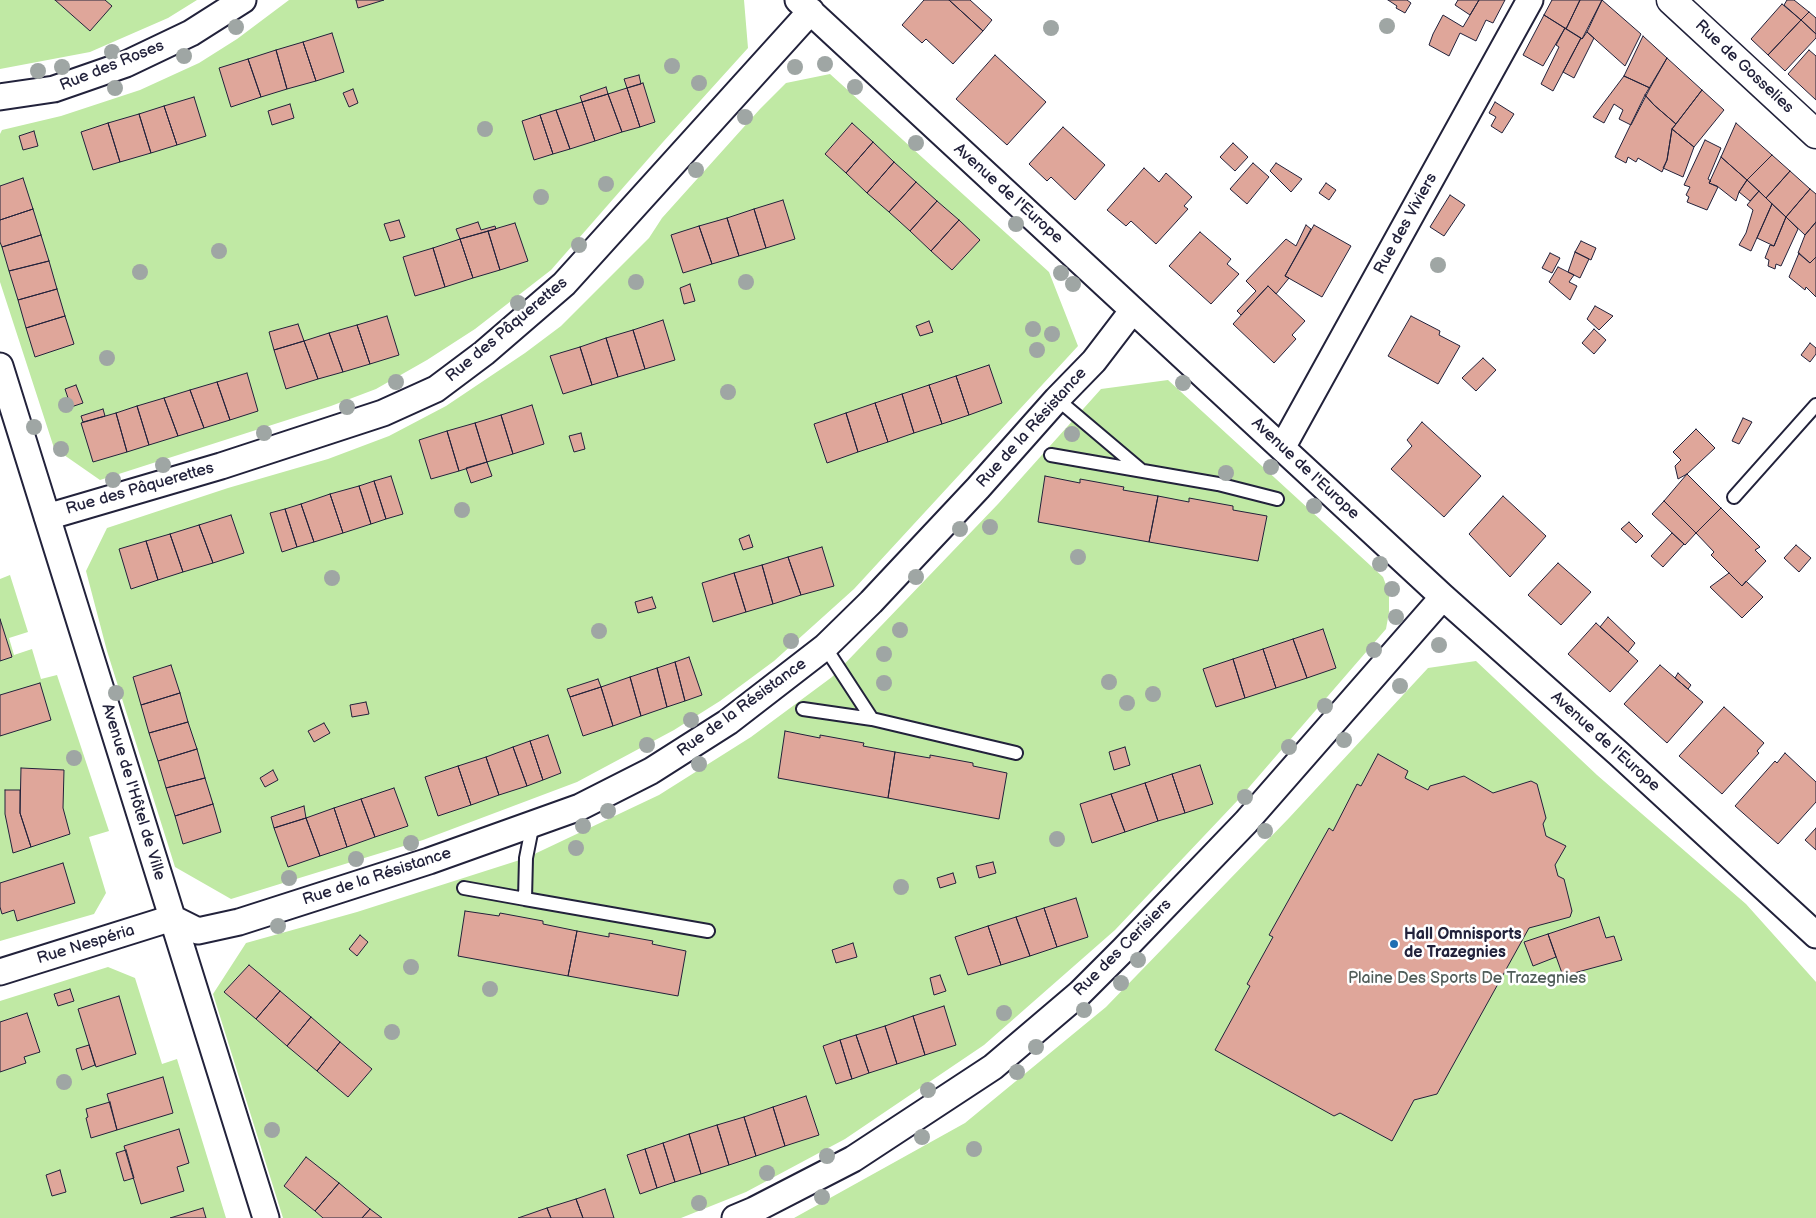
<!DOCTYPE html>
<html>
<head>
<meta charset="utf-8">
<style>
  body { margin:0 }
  canvas { display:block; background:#fff }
</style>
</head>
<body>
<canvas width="1816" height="1218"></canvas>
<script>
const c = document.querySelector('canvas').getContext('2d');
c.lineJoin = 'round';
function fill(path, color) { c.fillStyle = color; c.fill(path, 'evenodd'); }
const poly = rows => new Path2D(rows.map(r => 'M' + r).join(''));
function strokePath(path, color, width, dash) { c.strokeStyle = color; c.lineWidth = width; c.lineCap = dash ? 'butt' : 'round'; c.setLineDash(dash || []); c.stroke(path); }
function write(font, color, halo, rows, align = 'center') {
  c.font = font + ' "Balsamiq Sans",sans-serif'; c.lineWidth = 5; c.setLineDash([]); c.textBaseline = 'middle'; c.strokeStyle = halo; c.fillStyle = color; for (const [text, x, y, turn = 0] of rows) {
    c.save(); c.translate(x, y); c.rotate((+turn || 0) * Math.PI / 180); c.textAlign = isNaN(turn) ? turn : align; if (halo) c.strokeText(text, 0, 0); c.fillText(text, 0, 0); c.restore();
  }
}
const green = poly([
  [0,0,197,0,168,18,90,52,0,69],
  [289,0,744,0,748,48,663,142,551,270,475,329,427,360,376,389,331,406,100,480,54,448,0,282,0,134,2,130,61,116,140,90,199,63,237,39],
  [830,74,1049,272,1078,346,854,589,774,661,720,701,674,730,577,782,423,840,231,899,175,867,107,651,86,571,107,528,228,488,328,459,389,436,446,406,525,353,561,326,649,238,662,218,760,109,786,83],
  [1168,380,1383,577,1389,593,1389,612,1386,629,1238,800,1115,930,984,1045,845,1139,746,1192,681,1218,283,1218,213,994,246,943,357,912,526,858,659,795,751,737,832,677,998,504,1101,389],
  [10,575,28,632,9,638,14,655,32,649,41,679,57,675,109,831,89,837,106,893,94,914,0,941,0,579],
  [1476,661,1597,775,1746,904,1816,982,1816,1218,794,1218,965,1123,1106,1007,1289,818,1428,668],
  [108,967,135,978,162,1064,177,1059,226,1218,0,1218,0,1001]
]);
const building = poly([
  [55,0,105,0,112,6,90,31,55,0],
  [356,0,384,0,358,8,356,0],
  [924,0,949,0,983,31,953,64,926,39,922,43,902,25,924,0],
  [949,0,970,0,992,20,983,31,949,0],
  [1388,0,1407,0,1411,3,1405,13,1396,8,1397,6,1388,0],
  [1458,0,1479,0,1470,15,1455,5,1458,0],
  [1479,0,1505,0,1493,23,1486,20,1476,41,1460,33,1449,56,1429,45,1433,34,1443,15,1463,27,1479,0],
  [1552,0,1580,0,1566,29,1544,15,1552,0],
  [1580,0,1602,0,1582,39,1566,29,1580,0],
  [1602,0,1641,34,1625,66,1587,32,1602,0],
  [1787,0,1794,0,1809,12,1801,20,1784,5,1787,0],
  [1782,4,1801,20,1768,55,1751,39,1782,4],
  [1809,12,1816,18,1816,34,1801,20,1809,12],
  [1544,15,1565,28,1543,66,1523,55,1544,15],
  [1801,20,1816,34,1816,38,1785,71,1768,55,1801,20],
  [1565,28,1581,38,1553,91,1541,84,1559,47,1556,45,1565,28],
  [1587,32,1594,38,1574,78,1563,72,1581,38,1582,39,1587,32],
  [332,33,344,72,316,81,303,42,332,33],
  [1643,36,1667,58,1650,88,1624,76,1643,36],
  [303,42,316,81,287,89,276,50,303,42],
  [276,50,287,89,261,97,248,59,276,50],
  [1809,50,1816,56,1816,100,1788,74,1809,50],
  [995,55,1046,102,1007,145,956,99,995,55],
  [1667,58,1702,90,1676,124,1654,105,1645,95,1667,58],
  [248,59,261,97,231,107,219,68,248,59],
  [639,75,641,84,627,88,624,79,639,75],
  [1624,76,1650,88,1631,125,1619,119,1623,110,1614,104,1604,123,1593,117,1624,76],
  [643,83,655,122,640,127,627,88,643,83],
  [606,87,608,94,582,102,580,96,606,87],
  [627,88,640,127,622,132,608,94,627,88],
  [353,89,358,103,349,107,343,93,353,89],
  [1702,90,1724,110,1694,147,1672,129,1702,90],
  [608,94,622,132,595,141,582,102,608,94],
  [1645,95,1654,105,1676,124,1672,129,1667,160,1662,172,1638,158,1636,162,1628,157,1626,163,1615,157,1645,95],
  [194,97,206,136,177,145,164,106,194,97],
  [582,102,595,141,570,149,556,110,582,102],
  [1495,102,1514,114,1502,133,1491,126,1496,117,1489,113,1495,102],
  [290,104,294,118,272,125,268,111,290,104],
  [164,106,177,145,151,153,139,114,164,106],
  [556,110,570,149,553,154,540,115,556,110],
  [139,114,151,153,120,162,108,123,139,114],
  [540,115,553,154,534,160,522,121,540,115],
  [108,123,120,162,93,170,81,132,108,123],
  [852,123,873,142,846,173,825,154,852,123],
  [1736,123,1772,155,1747,180,1721,157,1736,123],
  [1063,127,1105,165,1075,200,1051,177,1047,181,1029,164,1063,127],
  [1672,129,1694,147,1683,177,1663,168,1667,160,1672,129],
  [34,131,38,146,23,150,19,136,34,131],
  [1705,140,1721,148,1708,179,1711,181,1709,183,1718,187,1707,210,1687,202,1689,197,1686,195,1690,187,1684,185,1705,140],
  [873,142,894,162,867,193,846,173,873,142],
  [1233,143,1248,157,1235,171,1220,157,1233,143],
  [1772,155,1790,171,1766,198,1747,180,1772,155],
  [1721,157,1747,180,1739,192,1736,201,1717,186,1709,183,1721,157],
  [894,162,916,182,889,212,867,193,894,162],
  [1253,163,1269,177,1247,204,1230,189,1253,163],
  [1276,163,1302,179,1291,192,1270,171,1276,163],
  [1144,168,1159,182,1166,173,1192,197,1184,206,1188,209,1156,244,1131,221,1126,226,1107,210,1144,168],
  [1790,171,1810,189,1786,217,1766,198,1790,171],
  [23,178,33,209,0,220,0,186,23,178],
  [1747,180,1759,191,1750,201,1739,192,1747,180],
  [916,182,937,201,910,231,889,212,916,182],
  [1326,183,1336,190,1329,200,1319,193,1326,183],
  [1810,189,1816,194,1816,222,1805,235,1786,217,1810,189],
  [1759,191,1772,204,1751,251,1739,245,1746,233,1753,210,1747,205,1759,191],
  [1450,195,1465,205,1444,236,1430,227,1450,195],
  [783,200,795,239,766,248,754,209,783,200],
  [937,201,959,220,931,251,910,231,937,201],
  [1772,204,1786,217,1774,246,1757,238,1772,204],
  [33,209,41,235,2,247,0,242,0,220,33,209],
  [754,209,766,248,739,256,727,218,754,209],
  [1786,217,1798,229,1781,266,1776,264,1775,269,1768,266,1769,260,1765,258,1770,245,1774,246,1786,217],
  [727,218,739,256,712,264,699,226,727,218],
  [399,220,405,237,390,241,384,224,399,220],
  [959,220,980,240,952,270,931,251,959,220],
  [478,222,481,230,495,226,496,229,460,239,456,229,478,222],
  [1816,222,1816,257,1810,263,1798,253,1805,235,1816,222],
  [515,223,528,261,500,270,488,231,515,223],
  [1306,225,1311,229,1285,276,1289,278,1276,294,1268,286,1241,315,1237,311,1256,291,1246,281,1286,239,1296,246,1306,225],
  [1314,225,1351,246,1322,297,1285,276,1314,225],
  [699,226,712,264,683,273,671,235,699,226],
  [488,231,500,270,473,278,460,239,488,231],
  [1200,232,1231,259,1227,264,1239,274,1211,304,1169,266,1200,232],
  [41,235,49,261,9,271,2,247,41,235],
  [460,239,473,278,445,287,433,248,460,239],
  [1581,241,1596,248,1591,260,1575,252,1581,241],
  [433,248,445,287,415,296,403,257,433,248],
  [1575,252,1589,259,1580,278,1568,272,1575,252],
  [1550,253,1560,258,1552,273,1542,268,1550,253],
  [1799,253,1810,263,1816,257,1816,297,1806,287,1805,290,1789,277,1799,253],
  [49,261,57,289,18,300,9,271,49,261],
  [1558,267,1574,275,1569,282,1577,286,1570,300,1549,282,1558,267],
  [690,284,695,301,684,304,680,288,690,284],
  [1268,286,1305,321,1292,335,1296,339,1274,363,1233,324,1268,286],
  [57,289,65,316,26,328,18,300,57,289],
  [1595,306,1613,316,1599,330,1587,319,1595,306],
  [65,316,74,344,35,357,26,328,65,316],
  [387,316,399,355,370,364,357,325,387,316],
  [1411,316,1440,331,1439,335,1460,346,1438,384,1388,356,1411,316],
  [663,320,675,360,645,369,633,330,663,320],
  [929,321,933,332,920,336,916,326,929,321],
  [298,324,304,341,274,350,269,332,298,324],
  [357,325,370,364,343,372,329,333,357,325],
  [1594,329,1606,340,1594,354,1582,343,1594,329],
  [633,330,645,369,618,377,606,338,633,330],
  [329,333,343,372,318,379,304,341,329,333],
  [606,338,618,377,592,385,580,347,606,338],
  [304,341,318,379,286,389,274,350,304,341],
  [1810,343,1816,348,1816,354,1810,362,1801,355,1810,343],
  [580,347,592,385,563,394,550,356,580,347],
  [1483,358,1496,370,1476,391,1462,378,1483,358],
  [989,365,1002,403,969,415,956,376,989,365],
  [247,373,258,411,230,420,217,382,247,373],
  [956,376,969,415,942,424,929,385,956,376],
  [217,382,230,420,204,428,190,390,217,382],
  [76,385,83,403,71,407,65,389,76,385],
  [929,385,942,424,914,433,902,394,929,385],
  [190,390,204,428,178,436,164,398,190,390],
  [902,394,914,433,888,442,875,403,902,394],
  [164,398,178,436,149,445,137,406,164,398],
  [875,403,888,442,858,452,846,413,875,403],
  [532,405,544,444,513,454,501,415,532,405],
  [137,406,149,445,127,452,116,413,137,406],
  [103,409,105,416,83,422,81,416,103,409],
  [116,413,127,452,93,462,81,423,116,413],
  [846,413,858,452,827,463,814,424,846,413],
  [501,415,513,454,487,462,475,423,501,415],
  [1743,418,1752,422,1739,444,1732,441,1743,418],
  [1422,422,1481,476,1444,517,1391,469,1412,446,1407,440,1422,422],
  [475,423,487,462,459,471,447,431,475,423],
  [1696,429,1715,448,1687,474,1678,479,1675,466,1681,460,1673,452,1696,429],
  [447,431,459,471,431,479,419,440,447,431],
  [581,433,585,449,574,452,569,436,581,433],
  [487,462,492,476,471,483,466,468,487,462],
  [1687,474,1721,508,1696,533,1664,501,1687,474],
  [391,476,403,514,386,519,374,481,391,476],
  [1045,476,1080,483,1080,479,1124,487,1123,490,1158,496,1149,542,1038,522,1045,476],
  [374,481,386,519,371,524,359,486,374,481],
  [359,486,371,524,343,533,330,494,359,486],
  [330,494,343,533,314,542,301,504,330,494],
  [1158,496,1189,502,1189,498,1233,506,1233,510,1267,516,1258,561,1149,542,1158,496],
  [1503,496,1546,536,1510,577,1469,534,1503,496],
  [1664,501,1696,533,1685,545,1652,514,1664,501],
  [301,504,314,542,297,547,285,509,301,504],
  [1721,508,1760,547,1755,550,1766,561,1742,586,1711,555,1714,552,1696,533,1721,508],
  [285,509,297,547,282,552,270,513,285,509],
  [231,515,244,553,213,563,199,525,231,515],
  [1629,522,1643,536,1636,543,1621,529,1629,522],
  [199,525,213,563,183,572,170,534,199,525],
  [1672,533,1684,544,1663,567,1651,556,1672,533],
  [170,534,183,572,158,580,146,541,170,534],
  [749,535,753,547,743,550,739,539,749,535],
  [146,541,158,580,131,589,119,549,146,541],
  [1796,545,1811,558,1799,572,1784,558,1796,545],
  [822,547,834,586,801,595,788,557,822,547],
  [788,557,801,595,773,604,762,565,788,557],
  [1558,563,1591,592,1561,625,1528,595,1558,563],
  [762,565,773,604,746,612,734,573,762,565],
  [734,573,746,612,713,622,702,583,734,573],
  [1729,573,1742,586,1746,581,1763,597,1742,618,1710,587,1729,573],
  [652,597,656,608,638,613,635,602,652,597],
  [1608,617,1635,643,1628,652,1600,627,1608,617],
  [0,619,12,657,0,661,0,619],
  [1596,623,1638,661,1610,692,1568,654,1596,623],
  [1323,629,1336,668,1307,678,1293,639,1323,629],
  [1293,639,1307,678,1276,688,1263,649,1293,639],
  [1263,649,1276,688,1245,698,1233,659,1263,649],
  [689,657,702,695,685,701,675,662,689,657],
  [1233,659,1245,698,1216,707,1203,669,1233,659],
  [675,662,685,701,667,707,657,668,675,662],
  [171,665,180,693,141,705,133,677,171,665],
  [1660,665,1703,702,1667,743,1624,704,1660,665],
  [657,668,667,707,641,716,630,677,657,668],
  [1678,673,1691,685,1688,689,1675,678,1678,673],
  [630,677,641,716,613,726,601,687,630,677],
  [598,679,601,687,570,697,567,689,598,679],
  [40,683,51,720,0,736,0,695,40,683],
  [601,687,613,726,583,736,570,697,601,687],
  [180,693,188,722,149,733,141,705,180,693],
  [366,702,369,714,352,717,350,705,366,702],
  [1724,707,1764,743,1757,751,1759,753,1722,794,1679,756,1724,707],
  [188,722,197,749,158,761,149,733,188,722],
  [324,723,330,733,314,742,308,731,324,723],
  [785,731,820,738,820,735,864,743,863,746,895,752,888,798,778,778,785,731],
  [548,735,561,773,543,780,530,741,548,735],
  [530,741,543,780,527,786,513,747,530,741],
  [513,747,527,786,499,795,486,757,513,747],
  [1125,747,1130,765,1114,770,1109,752,1125,747],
  [197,749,205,778,166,788,158,761,197,749],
  [895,752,930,758,930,755,973,763,973,766,1007,773,999,819,888,798,895,752],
  [1785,753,1816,782,1816,802,1778,844,1735,806,1775,761,1777,763,1785,753],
  [1378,754,1408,771,1405,778,1428,790,1430,786,1464,776,1493,793,1531,781,1537,784,1546,818,1543,824,1546,836,1566,846,1555,865,1558,876,1564,879,1572,911,1570,917,1529,928,1437,1094,1414,1100,1392,1141,1340,1113,1334,1116,1215,1050,1250,986,1247,984,1273,937,1269,935,1329,828,1333,831,1357,784,1361,786,1378,754],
  [486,757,499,795,471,805,458,766,486,757],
  [1200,765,1213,804,1185,813,1172,774,1200,765],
  [458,766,471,805,438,816,425,777,458,766],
  [21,768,64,770,63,808,70,834,31,847,20,813,21,768],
  [273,770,278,780,265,787,260,778,273,770],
  [1172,774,1185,813,1158,821,1145,783,1172,774],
  [205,778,213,804,175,816,166,788,205,778],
  [1145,783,1158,821,1125,832,1111,794,1145,783],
  [394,788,408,826,375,837,361,799,394,788],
  [5,790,20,790,20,813,31,847,13,853,5,814,5,790],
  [1111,794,1125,832,1092,843,1080,804,1111,794],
  [361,799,375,837,347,847,334,808,361,799],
  [213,804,221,832,183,844,175,816,213,804],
  [304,806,306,818,274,828,271,817,304,806],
  [334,808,347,847,320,856,306,818,334,808],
  [306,818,320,856,288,867,274,828,306,818],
  [1816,828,1816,850,1805,840,1816,828],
  [993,862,996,873,979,878,976,866,993,862],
  [63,863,75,903,17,921,14,910,2,914,0,907,0,883,63,863],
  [953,873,956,883,940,888,937,878,953,873],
  [1076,898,1088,937,1057,947,1044,908,1076,898],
  [1044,908,1057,947,1030,956,1016,917,1044,908],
  [465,911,499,916,500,913,543,921,543,924,577,931,568,976,458,956,465,911],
  [1016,917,1030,956,1001,965,988,926,1016,917],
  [1599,917,1606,938,1614,936,1622,960,1563,976,1548,934,1599,917],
  [988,926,1001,965,968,975,955,937,988,926],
  [577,931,609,937,609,933,653,941,652,944,686,951,678,996,568,976,577,931],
  [1548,934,1556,957,1533,966,1524,942,1548,934],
  [360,935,368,942,357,956,349,949,360,935],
  [853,943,857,957,836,963,832,950,853,943],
  [249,965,280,991,256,1019,224,992,249,965],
  [940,975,946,991,934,995,930,978,940,975],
  [70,989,74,1001,58,1006,54,994,70,989],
  [280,991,311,1017,287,1046,256,1019,280,991],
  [119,996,136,1054,96,1067,78,1009,119,996],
  [944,1006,956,1045,925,1055,913,1016,944,1006],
  [27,1013,40,1052,24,1057,26,1063,0,1072,0,1022,27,1013],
  [913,1016,925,1055,897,1064,885,1026,913,1016],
  [311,1017,340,1042,317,1071,287,1046,311,1017],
  [885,1026,897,1064,869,1073,856,1035,885,1026],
  [856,1035,869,1073,852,1079,840,1040,856,1035],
  [840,1040,852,1079,836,1084,823,1046,840,1040],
  [340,1042,372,1069,348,1097,317,1071,340,1042],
  [89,1045,95,1065,82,1070,76,1049,89,1045],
  [163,1077,173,1113,117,1130,107,1094,163,1077],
  [806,1096,819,1135,785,1146,773,1107,806,1096],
  [110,1102,117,1130,91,1138,86,1118,88,1117,86,1109,110,1102],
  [773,1107,785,1146,756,1156,744,1117,773,1107],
  [744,1117,756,1156,729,1165,717,1125,744,1117],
  [717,1125,729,1165,701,1174,689,1134,717,1125],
  [179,1129,189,1163,177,1167,184,1191,141,1204,124,1146,179,1129],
  [689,1134,701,1174,675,1182,663,1143,689,1134],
  [663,1143,675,1182,657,1188,645,1149,663,1143],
  [645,1149,657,1188,640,1194,627,1155,645,1149],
  [126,1150,134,1178,124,1181,116,1153,126,1150],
  [306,1157,339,1183,315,1211,284,1186,306,1157],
  [60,1170,66,1192,52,1196,46,1175,60,1170],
  [339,1183,370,1209,362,1218,323,1218,315,1211,339,1183],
  [605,1189,614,1218,583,1218,576,1199,605,1189],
  [576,1199,583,1218,551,1218,547,1208,576,1199],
  [203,1208,206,1218,170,1218,203,1208],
  [547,1208,551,1218,518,1218,547,1208],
  [370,1209,382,1218,362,1218,370,1209]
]);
const lane = poly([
  [1057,399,1141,470],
  [1051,455,1218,484,1277,499],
  [1734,497,1816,405],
  [825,647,872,719,1016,753],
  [803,709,872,719],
  [533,823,526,858,525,899,708,931],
  [464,888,525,899]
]);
const street = poly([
  [798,0,1443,597,1618,753,1816,935],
  [0,97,54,89,126,64,191,33,243,0],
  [0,366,266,1218],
  [1282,448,1530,0],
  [47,517,221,466,383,413,436,389,484,353,564,284,811,11],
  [0,972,172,918,198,931,239,922,429,861,580,807,651,771,728,722,825,647,871,602,978,488,1057,399,1094,361,1133,310],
  [735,1218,754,1210,853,1159,993,1067,1080,993,1123,950,1246,822,1443,597]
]);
const secondary = poly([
  [1671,0,1816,134]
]);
const trees = [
  [1387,26],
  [236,27],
  [1051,28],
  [112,52],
  [184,56],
  [825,64],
  [672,66],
  [62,67],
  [795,67],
  [38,71],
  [699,83],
  [855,87],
  [115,88],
  [745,117],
  [485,129],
  [916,143],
  [696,170],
  [606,184],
  [541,197],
  [1016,224],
  [579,245],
  [219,251],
  [1438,265],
  [140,272],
  [1061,273],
  [636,282],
  [746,282],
  [1073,284],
  [518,303],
  [1033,329],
  [1052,334],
  [1037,350],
  [107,358],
  [396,382],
  [1183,383],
  [728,392],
  [66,405],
  [347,407],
  [34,427],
  [264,433],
  [1072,434],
  [61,449],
  [163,465],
  [1271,467],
  [1226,473],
  [113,480],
  [1314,506],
  [462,510],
  [990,527],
  [960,529],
  [1078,557],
  [1380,564],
  [916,577],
  [332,578],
  [1392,589],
  [1396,617],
  [900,630],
  [599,631],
  [791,641],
  [1439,645],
  [1374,650],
  [884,654],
  [1109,682],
  [884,683],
  [1400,686],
  [116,693],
  [1153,694],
  [1127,703],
  [1325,706],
  [691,720],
  [1344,740],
  [647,745],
  [1289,747],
  [74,758],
  [699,764],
  [1245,797],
  [608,811],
  [583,826],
  [1265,831],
  [1057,839],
  [411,843],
  [576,848],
  [356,859],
  [289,878],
  [901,887],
  [278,926],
  [1138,960],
  [411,967],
  [1121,983],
  [490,989],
  [1084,1010],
  [1004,1013],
  [392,1032],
  [1036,1047],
  [1017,1072],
  [64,1082],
  [928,1090],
  [272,1130],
  [922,1137],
  [974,1149],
  [827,1156],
  [767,1173],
  [822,1197],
  [699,1203]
];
const markers = [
  [1394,944,5,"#1f6fb2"]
];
const streetNames = [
  ["Rue des Roses",112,66,-22],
  ["Rue de Gosselies",1744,67,43],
  ["Avenue de l'Europe",1008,194,42],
  ["Rue des Viviers",1406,224,-61],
  ["Rue des Pâquerettes",507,330,-40],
  ["Rue de la Résistance",1032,428,-48],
  ["Avenue de l'Europe",1305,469,43],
  ["Rue des Pâquerettes",140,489,-16],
  ["Rue de la Résistance",742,708,-36],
  ["Avenue de l'Europe",1605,742,42],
  ["Avenue de l'Hôtel de Ville",133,792,73],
  ["Rue de la Résistance",377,877,-18],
  ["Rue Nespéria",86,945,-17],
  ["Rue des Cerisiers",1123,948,-45]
];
const poiNames = [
  ["Hall Omnisports",1404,935],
  ["de Trazegnies",1404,953]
];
const parkNames = [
  ["Plaine Des Sports De Trazegnies",1467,979]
];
fill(green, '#c0e9a4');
fill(building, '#dfa69a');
strokePath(building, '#22223b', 1);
strokePath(lane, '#22223b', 16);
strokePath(street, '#22223b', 29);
strokePath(secondary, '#22223b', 31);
strokePath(lane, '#fff', 12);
strokePath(street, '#fff', 25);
strokePath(secondary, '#fff', 28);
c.fillStyle = '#9fa6a4';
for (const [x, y] of trees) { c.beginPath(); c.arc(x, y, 8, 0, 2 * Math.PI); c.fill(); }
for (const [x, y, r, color] of markers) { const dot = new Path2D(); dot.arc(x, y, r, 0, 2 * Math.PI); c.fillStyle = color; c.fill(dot); strokePath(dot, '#fff', 2); }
write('16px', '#22223b', '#fff', streetNames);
write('bold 16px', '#22223b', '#fff', poiNames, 'left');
write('16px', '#515e5a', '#fff', parkNames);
</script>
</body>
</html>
